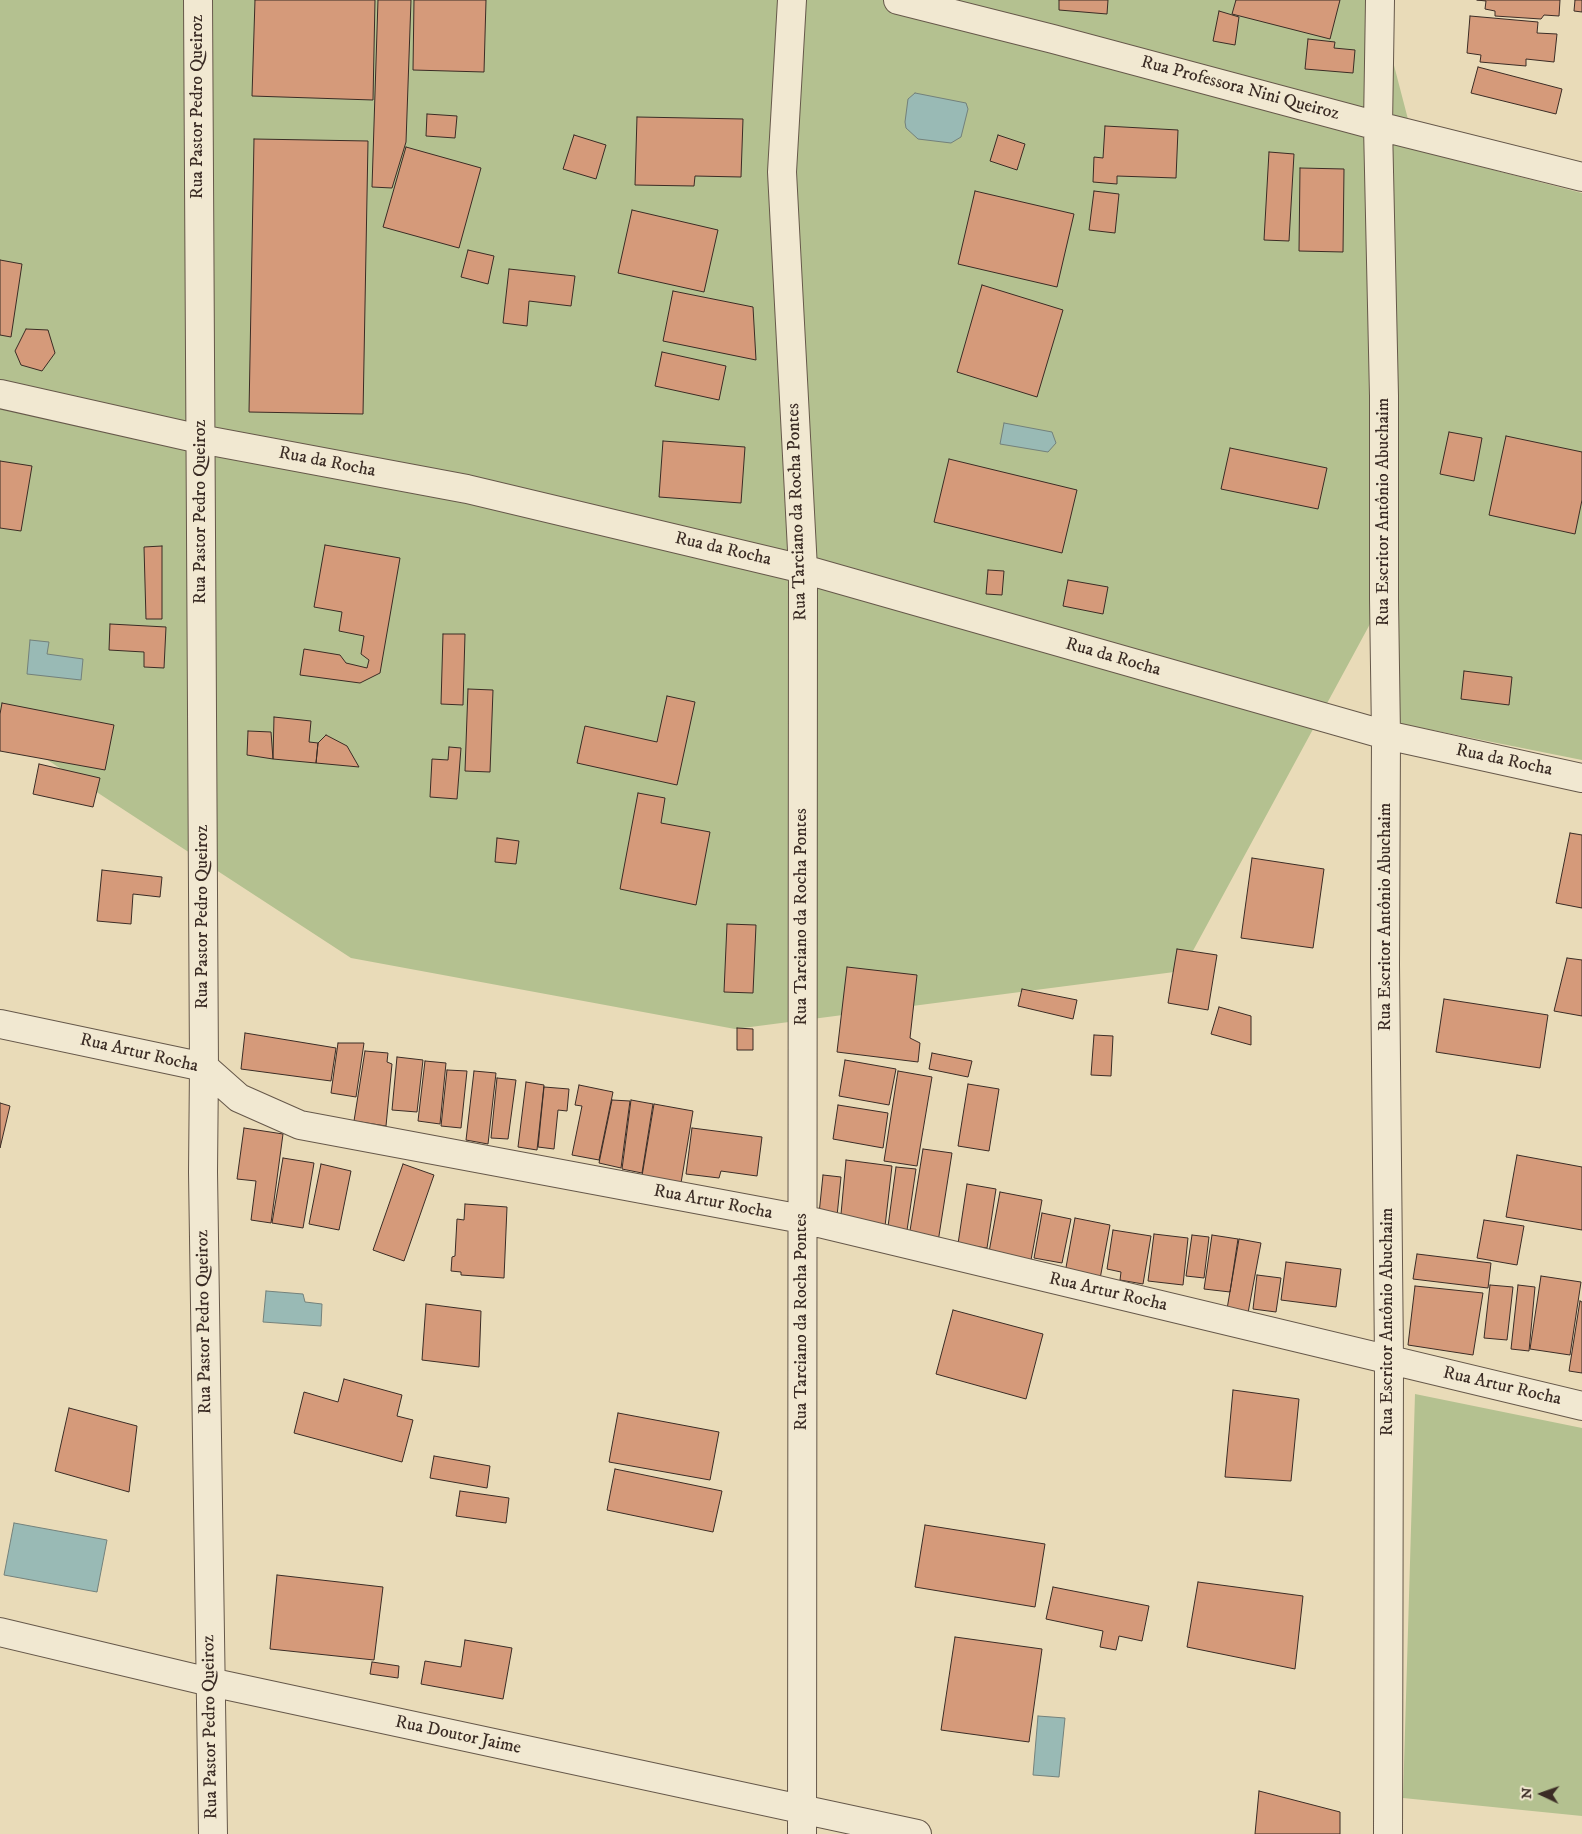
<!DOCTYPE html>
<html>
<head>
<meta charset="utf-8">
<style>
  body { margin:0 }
  #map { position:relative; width:1582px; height:1834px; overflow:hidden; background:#e9dbb8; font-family:"IM FELL DW Pica",serif }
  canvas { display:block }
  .north { position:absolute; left:1517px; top:1769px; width:50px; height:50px; -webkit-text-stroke:4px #f1e8d1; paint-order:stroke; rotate:273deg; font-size:14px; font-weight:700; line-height:20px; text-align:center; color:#3b2c25 }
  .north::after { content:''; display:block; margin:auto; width:18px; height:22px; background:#3b2c25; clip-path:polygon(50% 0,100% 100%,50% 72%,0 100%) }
</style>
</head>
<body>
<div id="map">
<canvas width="1582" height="1834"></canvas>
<div class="north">N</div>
</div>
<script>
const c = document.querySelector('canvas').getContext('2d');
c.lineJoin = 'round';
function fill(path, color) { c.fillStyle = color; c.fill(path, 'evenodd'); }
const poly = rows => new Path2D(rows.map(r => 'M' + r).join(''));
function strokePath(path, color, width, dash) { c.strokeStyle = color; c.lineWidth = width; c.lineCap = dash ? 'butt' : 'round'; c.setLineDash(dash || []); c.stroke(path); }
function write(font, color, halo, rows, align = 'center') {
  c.font = font + ' "IM FELL DW Pica",serif'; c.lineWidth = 4.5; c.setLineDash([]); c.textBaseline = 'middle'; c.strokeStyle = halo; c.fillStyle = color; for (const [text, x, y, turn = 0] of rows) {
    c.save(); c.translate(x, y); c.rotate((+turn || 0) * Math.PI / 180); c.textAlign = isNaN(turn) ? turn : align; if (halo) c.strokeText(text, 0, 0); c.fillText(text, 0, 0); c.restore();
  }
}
const green = poly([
  [0,0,1377,0,1416,150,1582,193,1582,760,1397,723,1383,600,1182,971,735,1029,351,958,0,729],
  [1415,1394,1582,1428,1582,1816,1403,1798]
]);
const water = poly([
  [915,93,966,103,968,109,961,137,951,143,918,139,906,128,905,122,908,99,915,93],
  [1004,423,1052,432,1056,443,1048,452,1000,444,1004,423],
  [30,640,49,642,47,654,83,659,81,680,27,674,30,640],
  [266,1291,303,1294,305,1302,322,1304,321,1326,263,1322,266,1291],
  [14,1523,107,1540,97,1592,4,1575,14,1523],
  [1038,1716,1065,1718,1059,1777,1033,1775,1038,1716]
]);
const building = poly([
  [255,0,375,0,373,100,252,96,255,0],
  [378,0,411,0,406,142,392,188,372,187,378,0],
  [414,0,486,0,484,72,413,70,414,0],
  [1059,0,1108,0,1107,14,1059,10,1059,0],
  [1236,0,1340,0,1330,39,1232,14,1236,0],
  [1477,0,1560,0,1559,16,1544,15,1541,19,1495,16,1495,11,1485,9,1486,1,1477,0],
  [1575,0,1582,0,1582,12,1574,11,1575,0],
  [1219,11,1239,17,1235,45,1213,41,1219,11],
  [1470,16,1538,22,1537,33,1557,34,1554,62,1526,59,1526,66,1480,62,1481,55,1467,53,1470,16],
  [1308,39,1335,42,1334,48,1355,50,1353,73,1305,69,1308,39],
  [1478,67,1562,89,1556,114,1471,93,1478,67],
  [427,114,457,116,455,138,426,136,427,114],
  [637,117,743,119,741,177,695,176,694,186,635,185,637,117],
  [1105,126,1178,130,1176,178,1117,176,1117,184,1093,182,1094,157,1103,158,1105,126],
  [574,135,606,145,596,179,563,169,574,135],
  [998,135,1025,144,1017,170,990,161,998,135],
  [254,139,368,141,363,414,249,412,254,139],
  [406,147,481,168,459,248,383,227,406,147],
  [1269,152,1294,154,1289,241,1264,240,1269,152],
  [1300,168,1344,169,1343,252,1299,251,1300,168],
  [975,191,1074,214,1057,287,958,264,975,191],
  [1094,191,1119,194,1115,233,1089,230,1094,191],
  [632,210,718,230,704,292,618,273,632,210],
  [468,250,494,256,488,284,461,277,468,250],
  [0,260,22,264,11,337,0,335,0,260],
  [509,269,575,276,571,306,529,301,527,326,503,323,509,269],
  [982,285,1063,310,1037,397,957,372,982,285],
  [673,291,753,307,756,360,663,341,673,291],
  [26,329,48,330,55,353,42,371,21,365,15,351,26,329],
  [662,352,726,366,719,400,655,386,662,352],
  [1449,432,1482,438,1474,481,1440,474,1449,432],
  [1506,436,1582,452,1582,500,1575,534,1489,515,1506,436],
  [663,441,745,447,741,503,659,497,663,441],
  [1230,448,1327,468,1318,509,1221,489,1230,448],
  [949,459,1077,490,1062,553,934,522,949,459],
  [0,461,32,466,21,531,0,528,0,461],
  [325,545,400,558,380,673,360,683,300,675,304,649,340,655,346,663,367,668,369,660,361,654,364,636,339,631,342,612,314,607,325,545],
  [162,546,162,619,146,619,144,547,162,546],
  [988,570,1004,571,1002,595,986,594,988,570],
  [1068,580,1108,587,1103,614,1063,606,1068,580],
  [110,624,166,627,164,668,144,667,144,652,109,650,110,624],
  [443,634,465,634,463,705,441,704,443,634],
  [1464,671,1512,677,1509,705,1461,699,1464,671],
  [468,689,493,690,490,772,465,771,468,689],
  [667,696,695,702,677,785,577,763,585,726,657,742,667,696],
  [2,703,114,725,105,770,0,751,0,714,2,703],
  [274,717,311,721,309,742,318,743,316,763,273,759,274,717],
  [248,731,271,732,273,759,247,755,248,731],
  [326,735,347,746,359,767,316,763,318,743,326,735],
  [449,747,461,748,457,799,430,797,432,759,448,760,449,747],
  [39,764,100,778,93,807,33,794,39,764],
  [638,793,665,798,661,823,710,832,696,905,620,889,638,793],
  [1570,833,1582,835,1582,908,1556,903,1570,833],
  [497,838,519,841,516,864,495,862,497,838],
  [1252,858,1324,869,1313,948,1241,938,1252,858],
  [102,870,162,877,160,897,133,894,131,924,97,921,102,870],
  [727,924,756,925,753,993,724,992,727,924],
  [1177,949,1217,955,1208,1010,1168,1003,1177,949],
  [1567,958,1582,960,1582,1016,1554,1011,1567,958],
  [847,967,917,975,910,1038,920,1043,918,1062,837,1052,847,967],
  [1022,989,1077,1000,1073,1019,1018,1006,1022,989],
  [1444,999,1548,1015,1540,1068,1436,1052,1444,999],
  [1219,1007,1251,1016,1251,1045,1211,1034,1219,1007],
  [737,1028,753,1029,753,1050,737,1050,737,1028],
  [245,1033,336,1048,331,1081,241,1069,245,1033],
  [1094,1035,1113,1036,1111,1076,1091,1075,1094,1035],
  [338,1043,364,1043,356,1097,331,1093,338,1043],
  [365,1051,388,1053,387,1062,392,1064,386,1126,354,1121,365,1051],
  [932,1053,972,1061,968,1077,929,1069,932,1053],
  [397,1057,423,1060,417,1112,392,1110,397,1057],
  [845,1060,896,1069,889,1105,839,1096,845,1060],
  [425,1061,446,1063,440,1124,418,1121,425,1061],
  [447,1070,467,1071,461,1128,441,1126,447,1070],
  [474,1071,496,1073,488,1144,466,1140,474,1071],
  [898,1071,932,1077,917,1166,884,1161,898,1071],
  [497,1078,516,1080,508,1139,491,1138,497,1078],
  [526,1082,544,1085,537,1150,518,1147,526,1082],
  [968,1084,999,1089,989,1151,958,1146,968,1084],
  [579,1085,613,1092,599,1160,572,1155,582,1106,575,1105,579,1085],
  [544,1087,569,1089,567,1111,558,1110,554,1149,538,1147,544,1087],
  [612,1100,630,1101,621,1168,599,1163,612,1100],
  [631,1100,653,1104,642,1173,622,1169,631,1100],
  [0,1103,10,1106,0,1148,0,1103],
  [654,1104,693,1111,681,1183,642,1176,654,1104],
  [838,1105,888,1113,883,1148,833,1139,838,1105],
  [244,1128,283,1134,271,1223,251,1220,256,1181,237,1179,244,1128],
  [692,1128,762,1137,757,1176,721,1171,719,1178,686,1174,692,1128],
  [923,1149,952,1153,938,1242,909,1237,923,1149],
  [1517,1155,1582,1167,1582,1230,1506,1217,1517,1155],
  [283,1158,314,1163,303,1228,272,1223,283,1158],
  [846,1160,892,1166,884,1235,840,1225,846,1160],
  [321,1164,351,1171,339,1230,309,1224,321,1164],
  [403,1164,434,1175,404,1261,373,1250,403,1164],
  [896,1167,916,1169,906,1237,887,1234,896,1167],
  [823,1175,841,1177,837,1216,819,1214,823,1175],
  [967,1184,996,1189,987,1248,958,1244,967,1184],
  [1000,1192,1042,1200,1031,1260,989,1252,1000,1192],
  [465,1204,507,1207,504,1278,461,1275,461,1272,451,1271,452,1257,455,1256,457,1219,464,1220,465,1204],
  [1042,1213,1071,1219,1062,1263,1034,1258,1042,1213],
  [1075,1218,1110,1225,1100,1279,1065,1273,1075,1218],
  [1484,1220,1524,1226,1517,1265,1477,1258,1484,1220],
  [1113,1230,1151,1236,1143,1284,1120,1280,1121,1272,1107,1269,1113,1230],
  [1154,1234,1188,1238,1183,1285,1148,1281,1154,1234],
  [1192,1235,1209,1237,1204,1278,1186,1276,1192,1235],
  [1212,1235,1238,1239,1230,1292,1204,1289,1212,1235],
  [1239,1239,1261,1243,1248,1313,1227,1309,1239,1239],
  [1417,1254,1491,1263,1488,1288,1413,1279,1417,1254],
  [1286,1262,1341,1269,1336,1307,1281,1300,1286,1262],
  [1257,1275,1281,1278,1276,1312,1253,1309,1257,1275],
  [1541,1276,1581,1282,1570,1355,1530,1349,1541,1276],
  [1490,1285,1513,1287,1507,1340,1484,1338,1490,1285],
  [1518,1285,1535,1287,1529,1351,1511,1349,1518,1285],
  [1415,1286,1483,1293,1473,1355,1408,1345,1415,1286],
  [1580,1301,1582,1302,1582,1373,1569,1371,1580,1301],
  [426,1304,481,1311,479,1367,422,1360,426,1304],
  [953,1310,1043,1334,1026,1399,936,1374,953,1310],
  [344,1379,402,1395,397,1416,413,1420,402,1462,294,1433,304,1392,338,1402,344,1379],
  [1233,1390,1299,1399,1291,1481,1225,1477,1233,1390],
  [69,1408,137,1426,129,1492,55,1471,69,1408],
  [618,1413,719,1432,710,1480,609,1462,618,1413],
  [434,1456,490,1466,487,1488,430,1478,434,1456],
  [615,1469,722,1491,713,1532,607,1510,615,1469],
  [460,1491,509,1498,506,1523,456,1516,460,1491],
  [925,1525,1045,1544,1035,1607,915,1587,925,1525],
  [277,1575,383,1587,374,1660,270,1649,277,1575],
  [1198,1582,1303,1596,1295,1669,1187,1647,1198,1582],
  [1053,1587,1149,1606,1142,1641,1119,1636,1116,1650,1100,1647,1103,1631,1046,1619,1053,1587],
  [955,1637,1042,1649,1029,1742,941,1730,955,1637],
  [465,1640,512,1648,503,1699,421,1684,425,1661,461,1667,465,1640],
  [372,1662,399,1666,398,1678,370,1674,372,1662],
  [1259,1791,1340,1812,1340,1834,1255,1834,1259,1791]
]);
const minor = poly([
  [198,0,204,1067,203,1172,213,1834],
  [792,0,782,172,803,569,802,1834],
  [898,0,1053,39,1378,126,1582,177],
  [1380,0,1378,126,1384,396,1384,599,1386,735,1385,964,1389,1360,1388,1834],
  [0,394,200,439,467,489,803,569,1386,735,1582,778],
  [0,1024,204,1067,239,1098,300,1125,802,1219,1582,1406],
  [0,1632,210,1682,917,1834]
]);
const streetNames = [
  ["Rua Professora Nini Queiroz",1240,89,15],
  ["Rua Pastor Pedro Queiroz",198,107,-90],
  ["Rua da Rocha",327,463,11],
  ["Rua Pastor Pedro Queiroz",201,512,-90],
  ["Rua Tarciano da Rocha Pontes",798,512,-92],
  ["Rua Escritor Antônio Abuchaim",1384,512,-90],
  ["Rua da Rocha",723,550,13],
  ["Rua da Rocha",1113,658,16],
  ["Rua da Rocha",1504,761,12],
  ["Rua Pastor Pedro Queiroz",203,917,-90],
  ["Rua Tarciano da Rocha Pontes",802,917,-90],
  ["Rua Escritor Antônio Abuchaim",1386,917,-90],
  ["Rua Artur Rocha",139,1054,13],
  ["Rua Artur Rocha",713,1203,11],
  ["Rua Artur Rocha",1108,1293,13],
  ["Rua Pastor Pedro Queiroz",205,1322,-91],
  ["Rua Tarciano da Rocha Pontes",802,1322,-90],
  ["Rua Escritor Antônio Abuchaim",1388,1322,-90],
  ["Rua Artur Rocha",1502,1387,13],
  ["Rua Pastor Pedro Queiroz",211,1727,-91],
  ["Rua Doutor Jaime",458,1736,12]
];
fill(green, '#b4c190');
fill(water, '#99bab5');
strokePath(water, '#73817b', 1);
fill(building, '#d59a7a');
strokePath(building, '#3b2c25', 1);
strokePath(minor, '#66584a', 30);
strokePath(minor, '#f1e8d1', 28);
write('18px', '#3b2c25', '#f1e8d1', streetNames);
</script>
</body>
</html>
